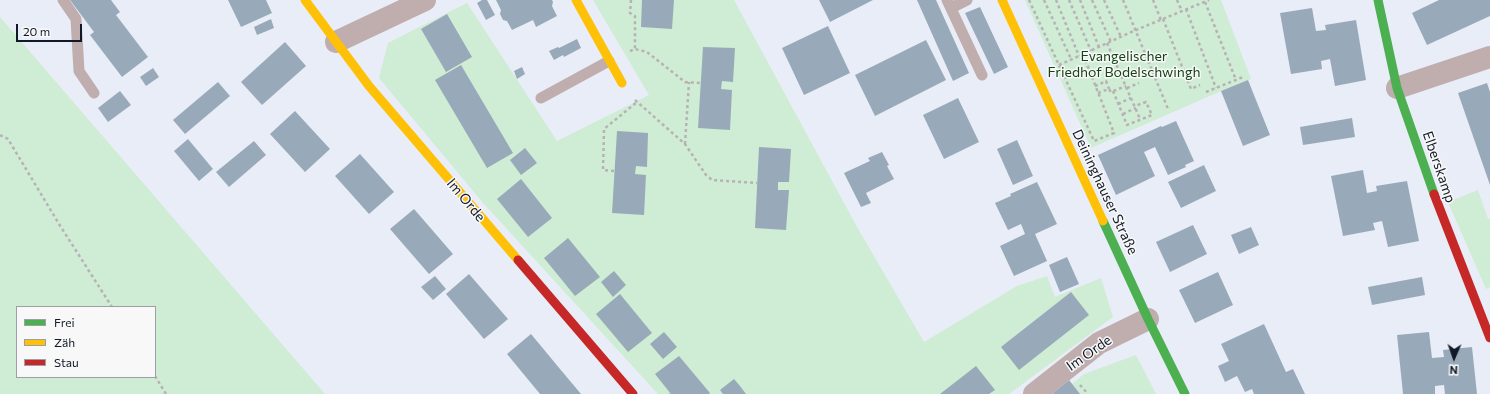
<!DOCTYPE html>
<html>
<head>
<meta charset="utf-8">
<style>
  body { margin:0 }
  #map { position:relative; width:1490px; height:394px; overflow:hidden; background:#e8edf7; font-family:Commissioner,sans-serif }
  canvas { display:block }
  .legend { position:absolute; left:16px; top:306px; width:140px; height:72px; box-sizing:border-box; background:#f8f8f8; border:1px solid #9c9fa5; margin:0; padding:5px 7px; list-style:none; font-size:12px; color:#111928 }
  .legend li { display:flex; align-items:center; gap:8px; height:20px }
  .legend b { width:20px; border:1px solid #9c9fa5 }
  .north { position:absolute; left:1434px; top:338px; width:40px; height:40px; -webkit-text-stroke:3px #f8f8f8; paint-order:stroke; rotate:182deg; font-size:11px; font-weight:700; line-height:16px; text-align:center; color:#111928 }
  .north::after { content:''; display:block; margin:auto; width:14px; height:18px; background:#111928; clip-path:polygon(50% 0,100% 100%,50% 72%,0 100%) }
  .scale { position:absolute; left:16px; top:24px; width:66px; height:18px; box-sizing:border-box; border:2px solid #111928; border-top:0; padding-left:5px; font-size:12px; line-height:14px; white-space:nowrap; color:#111928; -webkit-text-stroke:3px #f8f8f8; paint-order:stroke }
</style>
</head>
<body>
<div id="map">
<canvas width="1490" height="394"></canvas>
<ul class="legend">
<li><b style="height:5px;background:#4caf50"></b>Frei</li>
<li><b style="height:5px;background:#ffc107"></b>Zäh</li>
<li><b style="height:5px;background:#c62828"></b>Stau</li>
</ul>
<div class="north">N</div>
<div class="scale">20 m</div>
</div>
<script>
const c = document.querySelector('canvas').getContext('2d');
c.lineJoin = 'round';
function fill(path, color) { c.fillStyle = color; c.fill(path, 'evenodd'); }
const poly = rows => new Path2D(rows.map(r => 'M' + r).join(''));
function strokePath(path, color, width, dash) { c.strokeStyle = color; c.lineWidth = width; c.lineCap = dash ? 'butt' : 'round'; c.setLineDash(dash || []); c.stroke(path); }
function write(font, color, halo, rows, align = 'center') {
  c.font = font + ' Commissioner,sans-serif'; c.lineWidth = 3; c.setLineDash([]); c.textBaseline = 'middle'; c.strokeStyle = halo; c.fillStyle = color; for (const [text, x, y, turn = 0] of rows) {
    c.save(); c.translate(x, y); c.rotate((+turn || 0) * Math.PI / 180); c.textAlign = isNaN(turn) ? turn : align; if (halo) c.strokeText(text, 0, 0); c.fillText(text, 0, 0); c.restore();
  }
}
const green = poly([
  [593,0,734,0,857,227,924,342,1017,286,1047,276,1055,297,1101,278,1113,317,1009,394,658,394,484,204,379,78,388,43,467,3,557,141,649,95],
  [1025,0,1221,0,1251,79,1221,91,1091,148],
  [0,17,325,394,0,394],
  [17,307,155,307,155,377,17,377],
  [1478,190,1488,219,1490,219,1490,287,1486,289,1448,202],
  [1136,355,1156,394,1060,394,1084,374]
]);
const building = poly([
  [70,0,111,0,120,12,116,15,148,57,122,77,90,35,94,32],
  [228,0,266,0,272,13,241,27],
  [482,0,487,0,495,15,486,20,477,3],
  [496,0,552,0,553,2,552,6,557,16,536,27,533,20,512,30,507,21,503,20,500,14,501,10],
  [642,0,674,0,672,29,641,27],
  [819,0,873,0,830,22],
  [917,0,936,0,969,73,953,81],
  [1439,0,1490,0,1490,16,1427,45,1412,13],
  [980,7,1008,67,994,74,965,13],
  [1312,8,1316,31,1326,30,1325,25,1356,20,1366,80,1335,86,1330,59,1321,61,1322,69,1291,74,1280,13],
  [447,14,472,57,446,72,421,29],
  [271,19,274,28,257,35,254,27],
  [828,26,850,73,804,95,782,48],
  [577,39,581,48,564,57,563,55,554,60,549,51,558,47,559,48],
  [926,40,946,80,875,116,855,75],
  [285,42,306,66,262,105,241,82],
  [703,47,735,48,733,82,722,81,721,89,732,90,730,130,698,128],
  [461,65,513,153,487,168,435,80],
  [522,67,525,74,517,79,514,71],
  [153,68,159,77,146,86,140,77],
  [1248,80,1270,135,1243,146,1221,91],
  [218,82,230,96,185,134,173,120],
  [1487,83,1490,92,1490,185,1458,93],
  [120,91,131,105,108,122,98,108],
  [958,98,979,142,944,159,923,115],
  [295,111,330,149,305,172,270,134],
  [1352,118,1355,137,1303,145,1300,127],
  [1176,121,1194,161,1185,165,1186,167,1168,175,1155,147,1144,152,1155,176,1116,195,1098,155,1161,126,1162,127],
  [617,131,648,133,647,167,636,166,635,174,646,175,644,215,612,213],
  [188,139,213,169,199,181,174,151],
  [1017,140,1033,176,1013,185,997,149],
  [254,141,266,155,229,187,216,172],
  [759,147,791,149,789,182,778,182,778,190,789,190,786,230,755,228],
  [525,148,537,163,521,175,510,160],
  [882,152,889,165,887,166,894,179,866,193,871,203,861,207,844,173,870,161,868,158],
  [360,154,394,192,369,214,335,176],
  [1204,165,1216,191,1181,208,1168,182],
  [1363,170,1367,193,1377,191,1376,186,1407,181,1419,241,1388,247,1382,221,1373,223,1375,230,1343,236,1331,176],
  [521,179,552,218,528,237,497,199],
  [1037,182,1057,224,1035,234,1047,261,1014,276,1000,246,1025,234,1021,224,1008,230,995,203,1011,196,1010,194],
  [414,209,453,254,429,274,390,229],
  [1193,225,1207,254,1170,272,1156,242],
  [1251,227,1259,245,1239,254,1231,235],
  [568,238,600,277,575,296,544,258],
  [1067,257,1079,284,1060,292,1049,265],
  [614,271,626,285,613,297,601,282],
  [1218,272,1233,305,1195,323,1179,290],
  [469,274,508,319,484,339,446,294],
  [435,276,446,289,433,300,421,287],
  [1422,277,1425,295,1372,305,1368,287],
  [1071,292,1089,315,1019,370,1001,347],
  [620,294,652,333,628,352,596,314],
  [1264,324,1286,372,1293,369,1305,394,1254,394,1252,389,1245,392,1237,376,1225,382,1218,366,1229,361,1221,344],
  [664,332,677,347,663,359,650,344],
  [1429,332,1432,358,1444,357,1443,350,1472,347,1477,394,1445,394,1444,385,1435,386,1435,394,1403,394,1397,335],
  [531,334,560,369,581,394,540,394,507,354],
  [679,356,710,393,709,394,671,394,655,374],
  [976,366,995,390,989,394,940,394],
  [734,379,740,386,746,394,723,394,720,390],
  [1069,380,1080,394,1052,394]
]);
const path = poly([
  [631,0,630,13,635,16,635,49],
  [1029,0,1094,141,1114,133,1083,54],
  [1044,0,1071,59],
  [1056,0,1079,56],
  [1069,0,1091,51],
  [1080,0,1099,47],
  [1092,0,1111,42],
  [1104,0,1121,37],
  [1123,0,1168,109],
  [1153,0,1161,20],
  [1177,0,1182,11],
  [1205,2,1236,80],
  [1186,9,1216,88],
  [1163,19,1191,89,1200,85],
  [1107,43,1140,119],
  [630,51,635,49,647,52,685,82,700,83],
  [1059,65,1136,30,1209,0],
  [1095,86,1106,81,1109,89],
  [1127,88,1139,83],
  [1113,91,1127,125,1152,115,1146,102,1135,106],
  [1206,92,1243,77],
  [1098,93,1109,89,1111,92,1126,86],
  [635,100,685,144,706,175,712,180,757,183],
  [1118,104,1131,98],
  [1123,114,1136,108],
  [0,135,8,139,59,224,112,307],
  [685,144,689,82],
  [614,171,603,170,604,129,637,102],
  [155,376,166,394],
  [1080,385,1088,394],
  [670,394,671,393]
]);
const lane = poly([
  [63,0,76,19,79,71,94,93],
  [947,0,982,75],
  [951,8,967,0],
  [541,98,609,61]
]);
const street = poly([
  [336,42,425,0],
  [1397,88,1490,57],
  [1034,394,1099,343,1148,319]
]);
const fast = poly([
  [1378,0,1397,88,1434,194],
  [1103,221,1148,319,1185,394]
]);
const slow = poly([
  [305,0,369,86,518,260],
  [576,0,622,83],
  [1002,0,1103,221]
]);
const jam = poly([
  [1434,194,1490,338],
  [518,260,633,394]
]);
const parkNames = [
  ["Evangelischer",1124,56],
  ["Friedhof Bodelschwingh",1124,72]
];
const streetNames = [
  ["Elberskamp",1439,167,71],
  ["Deininghauser Straße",1105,192,65],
  ["Im Orde",466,200,50],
  ["Im Orde",1089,353,-35]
];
fill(green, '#cfecd4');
fill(building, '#98aab9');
strokePath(path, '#b8b1b5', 2.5, [3, 3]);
strokePath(lane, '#c0adad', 11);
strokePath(street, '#c0adad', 22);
strokePath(fast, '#4caf50', 9);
strokePath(slow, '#ffc107', 9);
strokePath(jam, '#c62828', 9);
write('14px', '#154315', '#f8f8f8', parkNames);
write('14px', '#111928', '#f8f8f8', streetNames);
</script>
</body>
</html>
